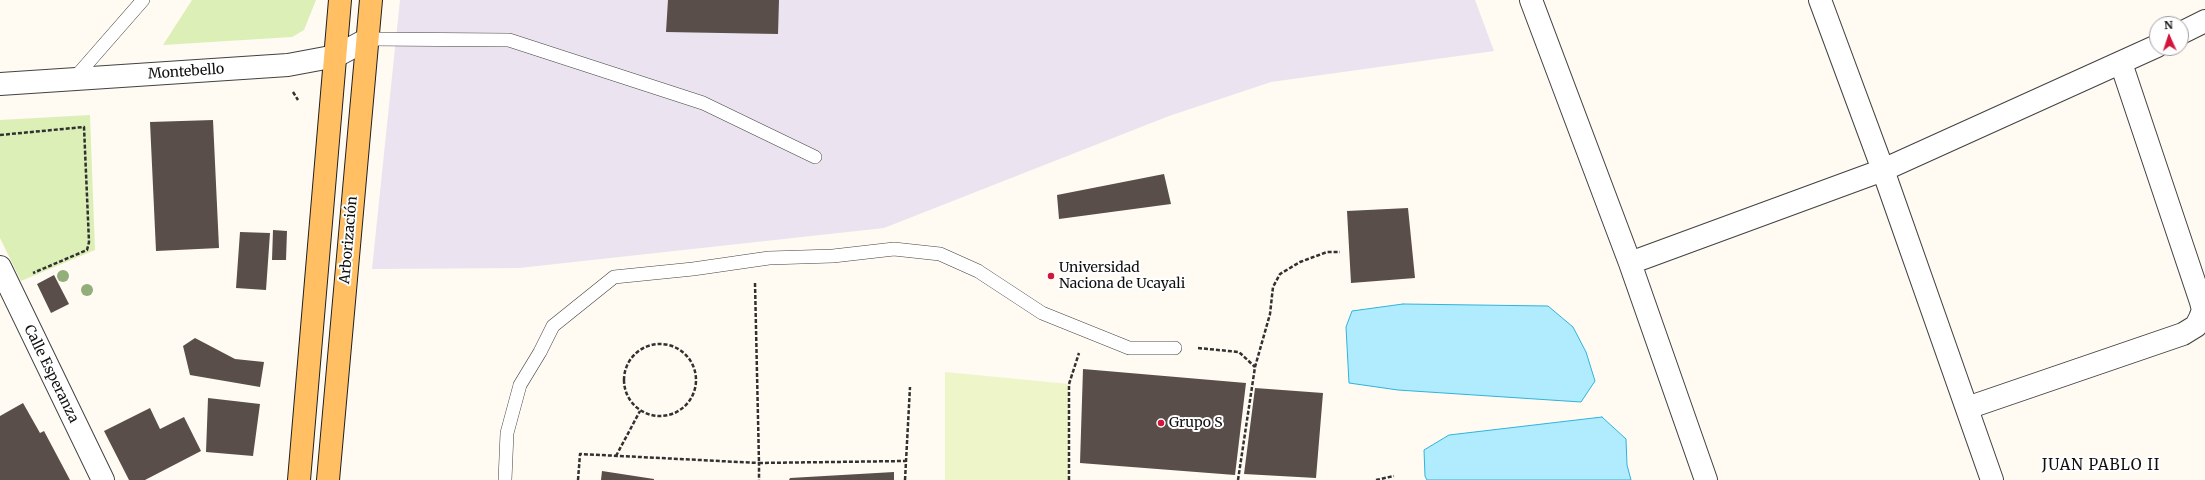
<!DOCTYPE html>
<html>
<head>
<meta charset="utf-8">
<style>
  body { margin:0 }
  #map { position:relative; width:2205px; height:480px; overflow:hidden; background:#fffaf2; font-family:Merriweather,serif }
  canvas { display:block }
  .north { position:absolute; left:2149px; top:16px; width:40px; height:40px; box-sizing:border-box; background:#fff; border:1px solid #9f9f9f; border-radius:50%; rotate:357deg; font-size:11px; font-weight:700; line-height:16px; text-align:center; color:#0f0f0f }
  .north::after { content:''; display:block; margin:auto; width:14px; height:18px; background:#d0163d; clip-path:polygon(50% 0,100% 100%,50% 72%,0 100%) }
</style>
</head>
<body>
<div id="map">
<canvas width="2205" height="480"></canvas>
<div class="north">N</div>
</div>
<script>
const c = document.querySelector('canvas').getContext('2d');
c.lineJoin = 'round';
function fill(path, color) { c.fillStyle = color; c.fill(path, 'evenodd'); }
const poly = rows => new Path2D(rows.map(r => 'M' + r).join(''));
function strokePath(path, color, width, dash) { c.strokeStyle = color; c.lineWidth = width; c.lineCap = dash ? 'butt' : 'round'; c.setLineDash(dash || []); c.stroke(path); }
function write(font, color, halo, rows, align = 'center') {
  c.font = font + ' Merriweather,serif'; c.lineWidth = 4; c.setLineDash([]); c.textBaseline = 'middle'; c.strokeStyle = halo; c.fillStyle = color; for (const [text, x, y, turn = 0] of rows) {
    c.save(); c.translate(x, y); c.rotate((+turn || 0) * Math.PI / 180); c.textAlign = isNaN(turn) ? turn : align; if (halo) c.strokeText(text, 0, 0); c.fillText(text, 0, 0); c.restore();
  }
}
const industrial = poly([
  [400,0,1475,0,1494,51,1271,82,1169,116,884,228,519,268,372,269]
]);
const green = poly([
  [192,0,316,0,304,30,292,37,163,45],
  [90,115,95,250,21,281,0,238,0,120]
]);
const pitch = poly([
  [945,372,1069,384,1069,480,945,480]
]);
const water = poly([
  [1403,304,1548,306,1573,327,1586,352,1595,381,1581,402,1398,390,1349,383,1346,327,1352,311,1403,304],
  [1602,417,1626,439,1627,465,1631,480,1427,480,1425,476,1424,450,1449,435,1602,417]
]);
const building = poly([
  [668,0,779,0,778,34,666,32],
  [213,120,219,248,156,251,150,122],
  [1164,174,1171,204,1059,219,1057,195],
  [1408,208,1415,278,1351,283,1347,211],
  [273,230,287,231,286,260,272,260],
  [240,232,270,233,266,290,236,288],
  [54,275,69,304,51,313,37,284],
  [195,338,235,359,264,362,260,387,190,375,183,346],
  [1083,369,1246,383,1235,475,1080,463],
  [1255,388,1323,393,1316,478,1244,474],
  [208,398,260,404,253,456,206,452],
  [23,403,40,433,44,431,70,480,0,480,0,416],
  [150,408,160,429,184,417,201,451,145,480,129,480,104,431],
  [602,471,654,479,654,480,601,480],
  [894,472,894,480,789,480,790,478]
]);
const path = poly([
  [293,92,298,100],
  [0,135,84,127,89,242,87,250,33,273],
  [755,283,759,463,906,461],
  '624 380a36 36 0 1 1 72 0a36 36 0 1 1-72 0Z',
  [1198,348,1239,352,1255,367],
  [616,456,640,411],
  [578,480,580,454,759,463,759,480],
  [905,480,910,387],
  [1069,480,1069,384,1079,353],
  [1238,480,1255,367,1270,314,1273,287,1280,274,1300,262,1327,252,1340,252],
  [1376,480,1394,476]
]);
const service = poly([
  [368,39,509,40,703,103,815,157],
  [73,80,143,0],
  [505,480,507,433,520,385,540,352,553,326,614,277,693,269,769,258,833,256,894,249,940,254,978,271,1042,313,1129,348,1175,348]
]);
const minor = poly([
  [1531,0,1630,263],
  [1820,0,1883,170,1992,480],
  [2181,33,2205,21],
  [0,84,288,65,336,56,368,39],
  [0,267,103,480],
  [1967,408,2183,334,2196,326,2200,318,2203,310,2201,302,2121,63],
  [1706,480,1630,263,1883,170,2157,46]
]);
const primary = poly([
  [299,480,340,0],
  [328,480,371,0]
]);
const trees = [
  [63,276],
  [87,290]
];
const markers = [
  [1051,276,4,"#d0163d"],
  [1161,423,4,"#d0163d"]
];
const streetNames = [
  ["Montebello",186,72,-4],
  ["Arborización",349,240,-85],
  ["Calle Esperanza",51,374,64]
];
const poiNames = [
  ["Universidad",1059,268],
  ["Naciona de Ucayali",1059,284],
  ["Grupo S",1169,423]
];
const neighbourhoodNames = [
  ["JUAN PABLO II",2101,466]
];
fill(industrial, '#ebe3ef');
fill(green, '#dcefb6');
fill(pitch, '#edf5c9');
fill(water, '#b0ecfd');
strokePath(water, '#2eb3dc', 1);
fill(building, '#594e4a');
strokePath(service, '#424242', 14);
strokePath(minor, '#424242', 24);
strokePath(primary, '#202020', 24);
strokePath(path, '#313131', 2.5, [4, 2]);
strokePath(service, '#fff', 13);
strokePath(minor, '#fff', 22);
strokePath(primary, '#ffbf62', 22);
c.fillStyle = '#92ae7a';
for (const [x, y] of trees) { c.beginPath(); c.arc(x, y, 6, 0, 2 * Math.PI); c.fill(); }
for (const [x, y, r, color] of markers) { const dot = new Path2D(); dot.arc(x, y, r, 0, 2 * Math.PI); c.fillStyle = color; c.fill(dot); strokePath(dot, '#fff', 1.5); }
write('14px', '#0f0f0f', '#fff', streetNames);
write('14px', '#0f0f0f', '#fff', poiNames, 'left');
c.letterSpacing = '1px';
write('15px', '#0f0f0f', '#fff', neighbourhoodNames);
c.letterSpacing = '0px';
</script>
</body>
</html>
